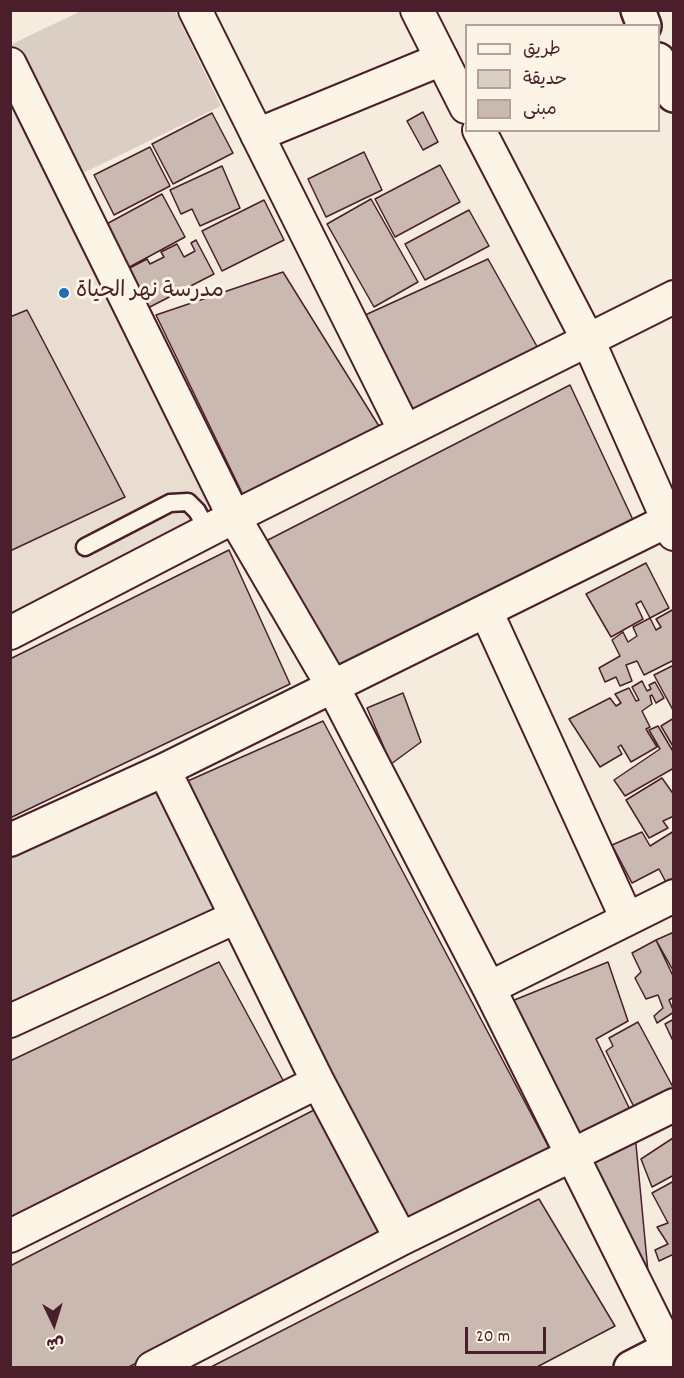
<!DOCTYPE html>
<html>
<head>
<meta charset="utf-8">
<style>
  body { margin:0 }
  #map { position:relative; width:684px; height:1378px; overflow:hidden; background:#f5ecde; font-family:Dekko,"Playpen Sans Arabic",sans-serif }
  canvas { display:block }
  .frame { position:absolute; inset:0; border:12px solid #4a1f2b; pointer-events:none }
  .legend { position:absolute; left:465px; top:24px; width:195px; height:108px; box-sizing:border-box; background:#fcf5e5; border:2px solid #b59f9b; margin:0; padding:8px 10px; list-style:none; font-size:18px; color:#4a1f2b }
  .legend li { display:flex; align-items:center; gap:12px; height:30px }
  .legend b { width:30px; border:2px solid #b59f9b }
  .north { position:absolute; left:24px; top:1294px; width:60px; height:60px; -webkit-text-stroke:4px #fcf5e5; paint-order:stroke; rotate:176deg; font-size:16px; font-weight:700; line-height:24px; text-align:center; color:#4a1f2b }
  .north::after { content:''; display:block; margin:auto; width:21px; height:27px; background:#4a1f2b; clip-path:polygon(50% 0,100% 100%,50% 72%,0 100%) }
  .scale { position:absolute; left:465px; top:1327px; width:81px; height:27px; box-sizing:border-box; border:3px solid #4a1f2b; border-top:0; padding-left:8px; font-size:18px; line-height:21px; white-space:nowrap; color:#4a1f2b; -webkit-text-stroke:4px #fcf5e5; paint-order:stroke }
</style>
</head>
<body>
<div id="map">
<canvas width="684" height="1378"></canvas>
<div class="frame"></div>
<ul class="legend">
<li><b style="height:8px;background:#fcf5e5"></b>طريق</li>
<li><b style="height:16px;background:#dbcec4"></b>حديقة</li>
<li><b style="height:16px;background:#cab9b1"></b>مبنى</li>
</ul>
<div class="north">ش</div>
<div class="scale">20 m</div>
</div>
<script>
const c = document.querySelector('canvas').getContext('2d');
c.lineJoin = 'round';
function fill(path, color) { c.fillStyle = color; c.fill(path, 'evenodd'); }
const poly = rows => new Path2D(rows.map(r => 'M' + r).join(''));
function strokePath(path, color, width, dash) { c.strokeStyle = color; c.lineWidth = width; c.lineCap = dash ? 'butt' : 'round'; c.setLineDash(dash || []); c.stroke(path); }
function write(font, color, halo, rows, align = 'center') {
  c.font = font + ' Dekko,"Playpen Sans Arabic",sans-serif'; c.lineWidth = 6; c.setLineDash([]); c.textBaseline = 'middle'; c.strokeStyle = halo; c.fillStyle = color; for (const [text, x, y, turn = 0] of rows) {
    c.save(); c.translate(x, y); c.rotate((+turn || 0) * Math.PI / 180); c.textAlign = isNaN(turn) ? turn : align; if (halo) c.strokeText(text, 0, 0); c.fillText(text, 0, 0); c.restore();
  }
}
const built = poly([
  [10,71,226,514,10,627]
]);
const green = poly([
  [81,11,175,11,221,106,77,176,12,44],
  [164,770,236,917,11,1021,10,841]
]);
const building = poly([
  [423,112,438,142,423,150,407,121,423,112],
  [212,113,233,153,173,184,152,144,212,113],
  [150,147,170,186,114,215,94,175,150,147],
  [364,152,382,190,326,217,308,179,364,152],
  [440,165,460,202,395,237,375,199,440,165],
  [222,166,240,208,200,226,192,209,181,214,170,190,222,166],
  [162,194,185,237,124,270,101,227,162,194],
  [371,199,418,282,374,307,327,224,371,199],
  [264,200,284,240,222,271,202,231,264,200],
  [469,210,489,246,425,280,405,244,469,210],
  [196,240,214,274,144,310,124,271,147,259,150,264,164,257,161,252,177,244,184,257,195,251,191,243,196,240],
  [488,259,539,350,414,416,363,316,488,259],
  [283,272,382,431,245,499,156,315,283,272],
  [27,310,125,497,10,551,10,317,27,310],
  [570,385,634,522,339,666,266,541,570,385],
  [229,550,290,684,10,818,10,659,229,550],
  [646,563,669,608,650,618,641,601,636,604,643,619,611,637,586,594,646,563],
  [674,609,674,660,644,675,637,661,626,665,632,681,620,686,616,677,605,682,599,668,620,656,612,640,623,632,628,642,637,636,633,627,650,618,656,630,661,627,656,619,674,609],
  [674,665,674,712,654,675,674,665],
  [642,681,647,691,651,689,649,685,655,682,664,698,656,703,652,695,650,696,652,704,642,711,650,727,646,729,657,747,631,762,621,745,618,747,622,754,600,767,569,719,610,698,616,706,621,703,615,694,629,688,636,701,639,700,632,687,642,681],
  [403,693,421,742,391,764,367,708,403,693],
  [674,718,674,748,661,726,674,718],
  [323,721,554,1157,407,1224,181,784,323,721],
  [658,726,674,753,674,768,625,796,614,780,660,749,649,730,658,726],
  [662,778,674,795,674,816,663,821,668,828,649,838,626,800,662,778],
  [674,831,674,886,669,888,659,869,632,883,612,845,642,832,650,846,674,831],
  [674,932,674,972,656,940,674,932],
  [656,940,674,978,674,997,669,1000,674,1012,657,1023,654,1016,663,1008,658,995,646,999,635,978,641,972,632,953,656,940],
  [219,962,284,1082,10,1220,10,1061,219,962],
  [608,962,628,1021,596,1039,633,1116,577,1143,507,1003,608,962],
  [674,1019,674,1043,665,1024,674,1019],
  [638,1022,674,1089,674,1092,637,1113,606,1051,613,1046,609,1038,638,1022],
  [314,1110,381,1236,127,1368,10,1368,10,1266,314,1110],
  [635,1134,650,1293,584,1161,635,1134],
  [673,1138,674,1175,652,1187,641,1159,673,1138],
  [674,1181,674,1254,659,1261,655,1250,668,1244,657,1227,668,1223,652,1193,674,1181],
  [539,1199,615,1326,535,1368,209,1368,539,1199]
]);
const lane = poly([
  [85,547,170,503,188,502,197,511,208,531]
]);
const street = poly([
  [195,10,405,431],
  [417,10,466,107],
  [10,64,234,517,333,687,489,988,674,1360],
  [479,130,588,340,674,534],
  [257,135,442,59],
  [486,611,627,919],
  [10,633,234,517,674,297],
  [164,770,318,1082,401,1239],
  [10,840,164,770,667,521],
  [489,988,674,896],
  [10,1021,236,917],
  [10,1236,318,1082],
  [152,1368,401,1239,674,1105]
]);
const secondary = poly([
  [631,1368,674,1346]
]);
const highway = poly([
  [638,10,644,26],
  [658,60,674,95]
]);
const markers = [
  [64,293,6,"#1f6fb2"]
];
const poiNames = [
  ["مدرسة نهر الحياة",76,293]
];
fill(built, '#e8ddd0');
fill(green, '#dbcec4');
fill(building, '#cab9b1');
strokePath(building, '#4a1f2b', 1.5);
strokePath(lane, '#4a1f2b', 21);
strokePath(street, '#4a1f2b', 36);
strokePath(secondary, '#4a1f2b', 38);
strokePath(highway, '#4a1f2b', 38);
strokePath(lane, '#fcf5e5', 16);
strokePath(street, '#fcf5e5', 32);
strokePath(secondary, '#fcf5e5', 33);
strokePath(highway, '#fcf5e5', 33);
for (const [x, y, r, color] of markers) { const dot = new Path2D(); dot.arc(x, y, r, 0, 2 * Math.PI); c.fillStyle = color; c.fill(dot); strokePath(dot, '#fcf5e5', 2); }
write('22px', '#4a1f2b', '#fcf5e5', poiNames, 'left');
</script>
</body>
</html>
